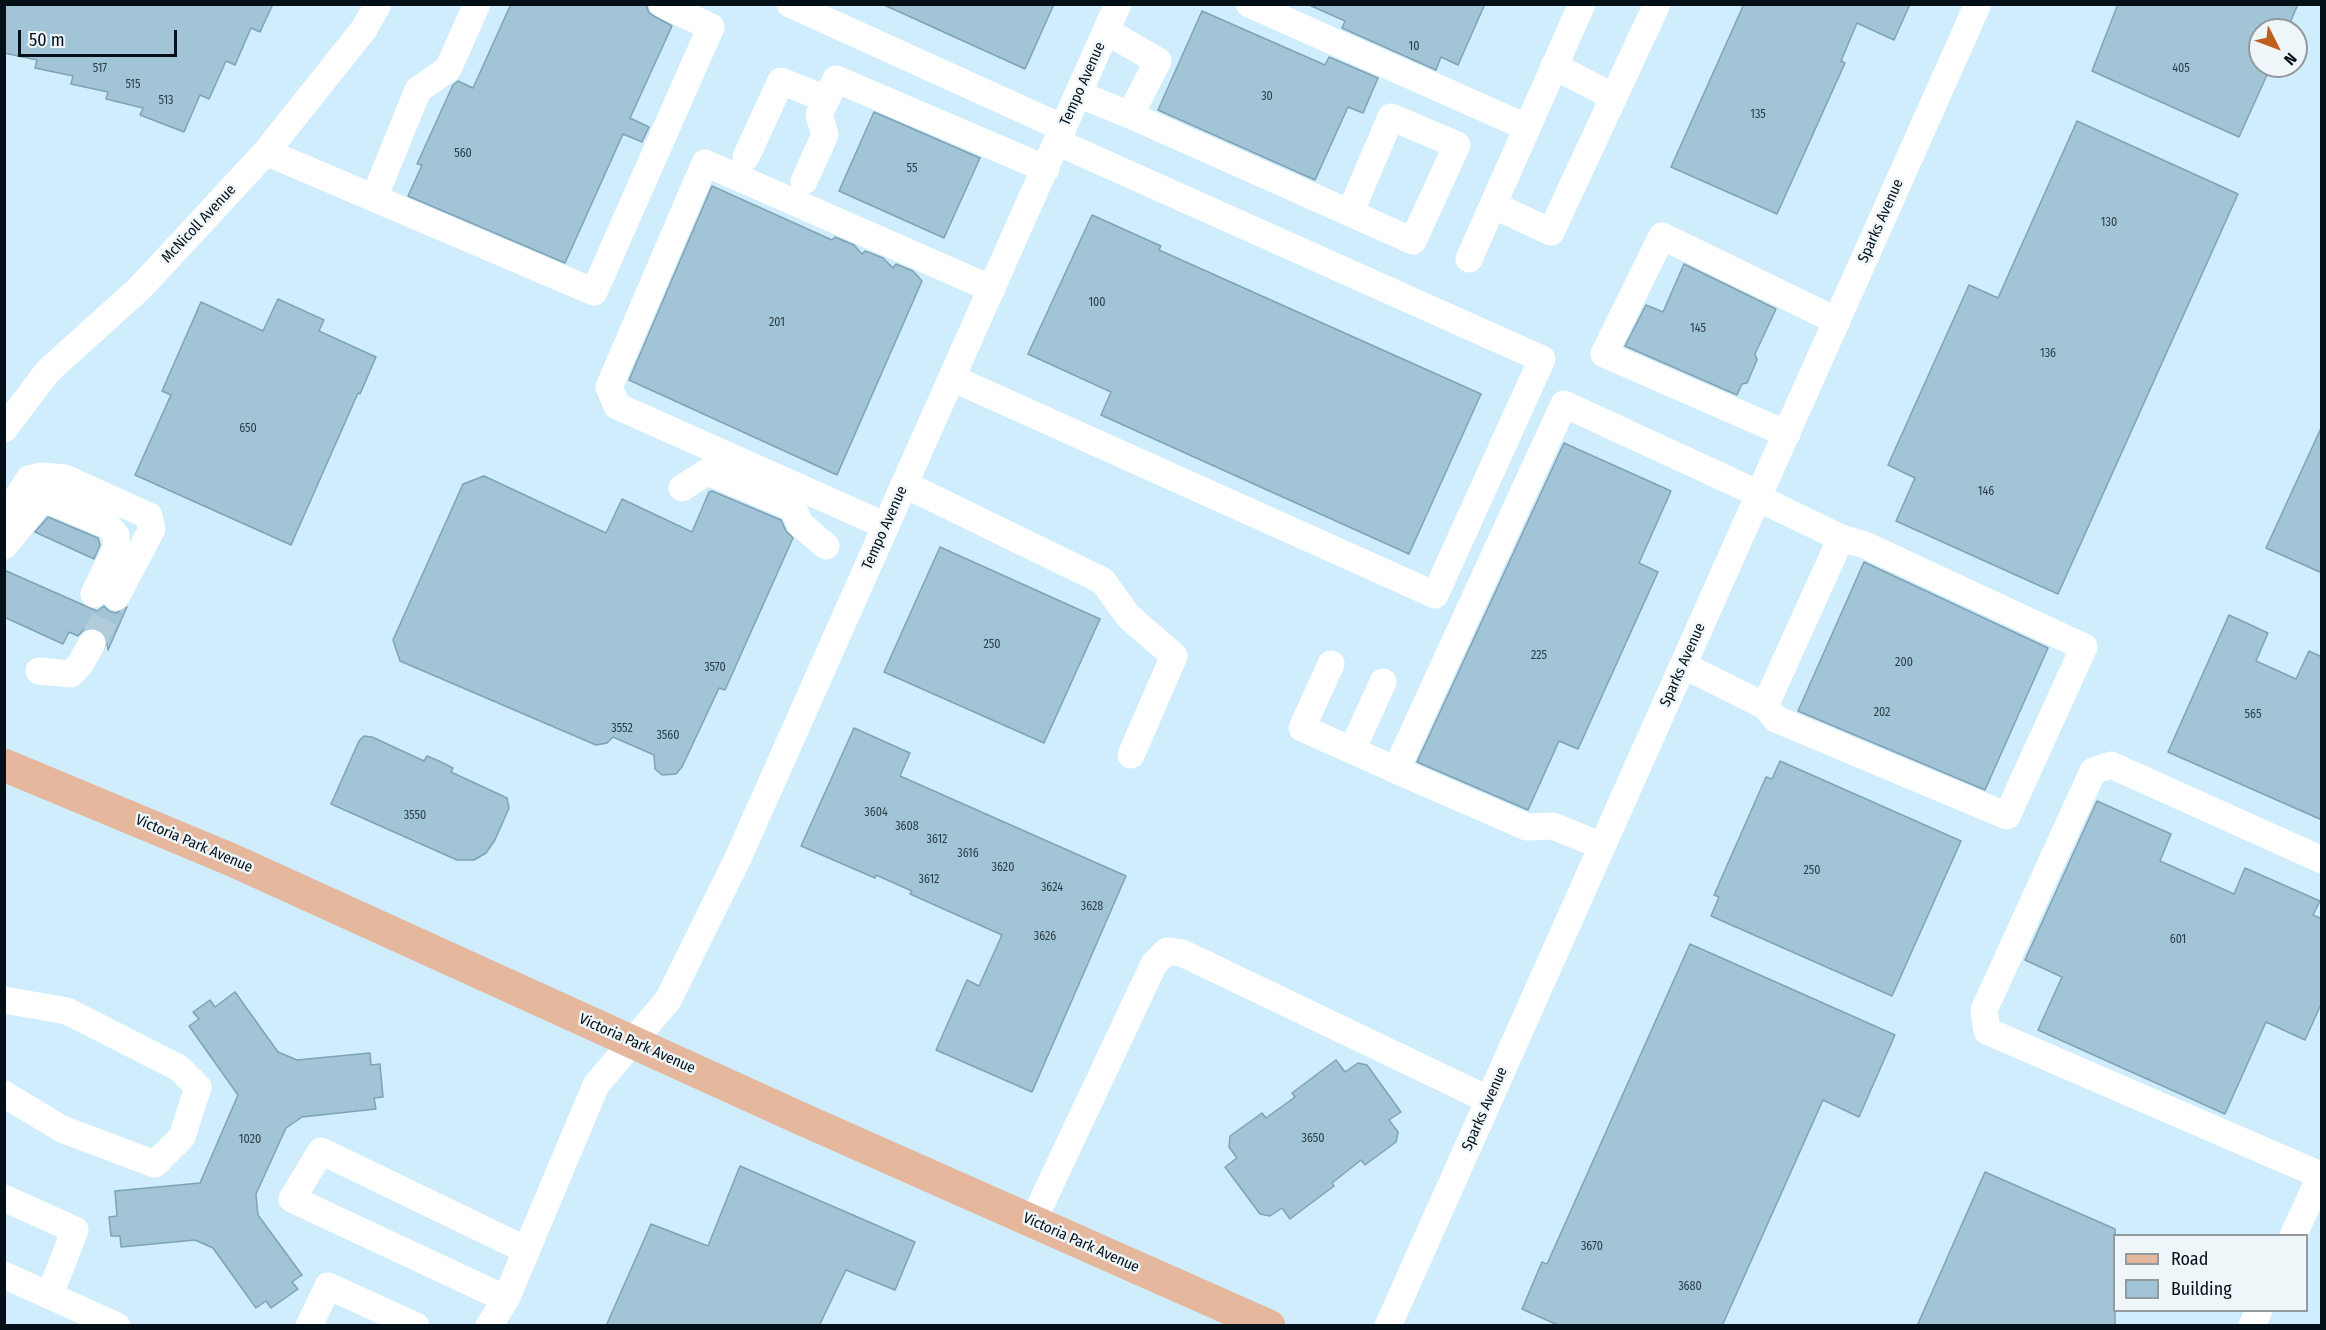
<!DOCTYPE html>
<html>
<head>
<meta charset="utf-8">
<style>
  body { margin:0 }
  #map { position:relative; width:2326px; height:1330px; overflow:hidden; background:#cfedfc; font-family:"Fira Sans Condensed",sans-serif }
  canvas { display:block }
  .frame { position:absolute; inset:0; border:6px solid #041017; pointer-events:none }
  .legend { position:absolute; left:2113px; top:1234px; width:195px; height:78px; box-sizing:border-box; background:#eff6fa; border:2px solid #919a9f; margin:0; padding:8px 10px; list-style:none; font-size:18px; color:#041017 }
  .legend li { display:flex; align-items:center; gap:12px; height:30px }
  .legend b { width:30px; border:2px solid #919a9f }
  .north { position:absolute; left:2248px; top:18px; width:60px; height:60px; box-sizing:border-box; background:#eff6fa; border:2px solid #919a9f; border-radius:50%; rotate:132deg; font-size:16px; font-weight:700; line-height:24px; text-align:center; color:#041017 }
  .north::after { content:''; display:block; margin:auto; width:21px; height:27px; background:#bf5e1e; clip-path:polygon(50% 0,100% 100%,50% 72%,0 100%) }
  .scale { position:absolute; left:18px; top:30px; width:159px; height:27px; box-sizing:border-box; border:3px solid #041017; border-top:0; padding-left:8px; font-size:18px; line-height:21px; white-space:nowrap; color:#041017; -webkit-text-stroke:4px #eff6fa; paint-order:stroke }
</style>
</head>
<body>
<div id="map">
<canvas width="2326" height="1330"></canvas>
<div class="frame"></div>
<ul class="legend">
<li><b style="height:8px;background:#e5b79d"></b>Road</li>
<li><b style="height:16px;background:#a1c5d7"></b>Building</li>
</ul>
<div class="north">N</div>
<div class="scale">50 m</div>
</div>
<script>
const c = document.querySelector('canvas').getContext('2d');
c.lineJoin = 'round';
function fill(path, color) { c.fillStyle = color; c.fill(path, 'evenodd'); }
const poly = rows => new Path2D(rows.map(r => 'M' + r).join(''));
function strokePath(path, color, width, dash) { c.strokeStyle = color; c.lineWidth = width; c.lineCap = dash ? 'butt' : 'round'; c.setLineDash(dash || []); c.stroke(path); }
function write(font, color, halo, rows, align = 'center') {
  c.font = font + ' "Fira Sans Condensed",sans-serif'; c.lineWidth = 5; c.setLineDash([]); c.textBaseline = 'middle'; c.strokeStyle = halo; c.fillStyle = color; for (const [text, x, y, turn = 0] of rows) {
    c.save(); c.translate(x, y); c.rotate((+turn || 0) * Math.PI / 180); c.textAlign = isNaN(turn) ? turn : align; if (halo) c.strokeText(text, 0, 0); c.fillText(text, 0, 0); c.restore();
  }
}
const building = poly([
  [4,4,273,4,260,32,251,28,235,65,226,61,209,99,200,95,184,132,140,115,143,108,106,99,108,92,71,84,73,76,35,68,37,60,4,53,4,4],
  [511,4,646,4,649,13,672,26,630,118,649,127,642,142,623,134,565,263,408,196,422,165,417,164,453,85,458,81,473,88,511,4],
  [882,4,1054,4,1025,69,882,4],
  [1307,4,1485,4,1458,65,1441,57,1436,70,1342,28,1345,21,1307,4],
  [1744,4,1910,4,1894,40,1857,23,1841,61,1845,63,1777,214,1671,167,1744,4],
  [2118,4,2298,4,2287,30,2260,30,2260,66,2271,66,2239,137,2092,71,2118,4],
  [1202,11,1325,65,1329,57,1378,78,1363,113,1348,107,1315,180,1158,110,1202,11],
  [874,112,980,158,944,238,839,191,874,112],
  [2077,121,2238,194,2058,594,1896,521,1915,478,1888,465,1969,285,1998,298,2077,121],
  [712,186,832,240,835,237,854,245,862,254,865,251,883,258,893,268,896,264,913,271,922,281,837,475,629,380,712,186],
  [1092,215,1161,246,1159,250,1481,394,1409,554,1101,415,1111,392,1028,354,1092,215],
  [1684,264,1776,309,1755,354,1757,360,1747,383,1742,384,1737,395,1625,346,1646,305,1663,312,1684,264],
  [278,299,324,320,319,331,376,357,360,394,358,393,291,545,135,475,171,395,162,391,201,302,263,331,278,299],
  [2322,426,2322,573,2266,548,2322,426],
  [1564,443,1671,491,1639,563,1658,572,1578,749,1559,741,1528,810,1417,762,1564,443],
  [484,476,606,533,622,499,692,532,709,492,712,491,781,520,786,531,793,538,725,690,719,688,682,767,676,774,662,775,655,769,654,755,613,737,607,743,596,745,400,661,393,640,463,484,484,476],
  [48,517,98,538,100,545,94,559,35,532,48,517],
  [940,547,1100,619,1044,743,884,672,940,547],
  [1864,562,2048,648,1985,790,1798,711,1864,562],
  [4,570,97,611,104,606,109,611,116,613,127,607,108,650,106,635,99,629,92,627,84,629,78,636,69,632,63,644,4,617,4,570],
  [2229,615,2268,633,2256,661,2296,679,2309,651,2322,657,2322,820,2168,752,2229,615],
  [854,728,910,753,900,776,1126,876,1032,1092,936,1050,967,980,979,986,1002,935,910,894,912,891,876,875,875,878,801,846,854,728],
  [364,736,372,737,424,761,427,756,439,761,453,768,451,772,507,798,509,808,495,840,486,853,474,860,457,860,331,804,359,741,364,736],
  [1780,761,1961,841,1892,996,1711,916,1719,897,1714,895,1766,777,1772,779,1780,761],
  [2097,801,2171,834,2160,861,2234,894,2245,868,2320,901,2313,915,2322,919,2322,1002,2305,1040,2266,1022,2225,1114,2038,1030,2062,977,2025,960,2097,801],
  [1690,944,1895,1035,1859,1117,1823,1100,1722,1326,1560,1326,1522,1309,1542,1262,1547,1264,1690,944],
  [235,992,278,1052,297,1060,370,1053,371,1065,380,1064,383,1097,374,1098,376,1109,302,1117,286,1128,256,1194,258,1215,302,1275,292,1282,298,1289,271,1308,266,1301,256,1308,213,1248,195,1240,121,1247,120,1236,111,1236,109,1217,117,1216,115,1191,200,1183,238,1095,189,1026,199,1019,193,1012,210,1000,215,1007,235,992],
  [1336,1060,1345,1072,1358,1063,1367,1065,1401,1112,1389,1120,1398,1132,1396,1142,1365,1165,1361,1160,1332,1183,1334,1186,1290,1219,1282,1208,1270,1216,1260,1214,1225,1167,1237,1158,1229,1147,1230,1136,1262,1113,1266,1118,1295,1097,1292,1093,1336,1060],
  [740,1166,915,1242,895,1290,846,1270,819,1326,606,1326,651,1224,708,1246,740,1166],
  [1985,1172,2115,1229,2115,1326,1917,1326,1985,1172]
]);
const minorTunnel = poly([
  [92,643,116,597]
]);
const minor = poly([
  [790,4,1063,128],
  [1249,4,1526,127],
  [1554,66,1614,97],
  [1078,94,1130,115,1158,61,1106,31],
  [1130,115,1350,213,1413,241,1457,145,1391,117,1350,213],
  [266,152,594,292,711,27,662,4],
  [746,157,781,81,826,99],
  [804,181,825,135,819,115,836,79,1046,169],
  [374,198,418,90,448,69,477,4],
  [1493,205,1551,232,1657,4],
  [1469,259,1582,4],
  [952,378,1435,595,1542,359,1057,142],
  [4,429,48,371,140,288,266,152,364,29,378,4],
  [1787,434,1604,354,1662,236,1837,321],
  [904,484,1103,581,1128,616,1174,656,1131,755],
  [682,488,707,472,720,477,793,508,800,524,826,546],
  [4,518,29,479,42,476,65,478,149,516,152,529,116,597],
  [886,526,617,406,609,387,705,163,992,289],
  [4,546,43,498,107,525,116,535,116,549,94,594],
  [1331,664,1302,728,1396,770],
  [1683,665,1765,706,1841,538,1758,498],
  [39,671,71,674,81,663,92,643],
  [1765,706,1776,719,2007,816,2084,647,1865,545,1841,538],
  [1352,750,1383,682],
  [1602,846,1553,826,1527,827,1396,770,1564,404,1759,494],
  [4,1000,67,1011,179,1068,198,1087,182,1137,155,1164,62,1129,4,1094],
  [2320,1175,1987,1031,1984,1010,2093,771,2111,765,2322,860],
  [4,1198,75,1230,50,1294],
  [1033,1221,1154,964,1167,951,1182,953,1489,1100],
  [2293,1236,2322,1173],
  [526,1250,321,1151,292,1199,506,1299,596,1085,668,1000,738,858,1118,4],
  [4,1275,117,1326],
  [309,1326,328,1286,416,1326],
  [489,1326,506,1299],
  [1388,1326,1978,4],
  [2252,1326,2259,1310]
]);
const major = poly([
  [4,765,232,860,804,1120,1269,1326]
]);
const numberNames = [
  ["10",1414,47],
  ["517",100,69],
  ["405",2181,69],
  ["515",133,85],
  ["30",1267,97],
  ["513",166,101],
  ["135",1758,115],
  ["560",463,154],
  ["55",912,169],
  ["130",2109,223],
  ["100",1097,303],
  ["201",777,323],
  ["145",1698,329],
  ["136",2048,354],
  ["650",248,429],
  ["146",1986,492],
  ["250",992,645],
  ["225",1539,656],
  ["200",1904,663],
  ["3570",715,668],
  ["202",1882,713],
  ["565",2253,715],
  ["3552",622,729],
  ["3560",668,736],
  ["3604",876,813],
  ["3550",415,816],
  ["3608",907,827],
  ["3612",937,840],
  ["3616",968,854],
  ["3620",1003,868],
  ["250",1812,871],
  ["3612",929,880],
  ["3624",1052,888],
  ["3628",1092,907],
  ["3626",1045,937],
  ["601",2178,940],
  ["3650",1313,1139],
  ["1020",250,1140],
  ["3670",1592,1247],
  ["3680",1690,1287]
];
const streetNames = [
  ["Tempo Avenue",1083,84,-66],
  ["Sparks Avenue",1881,221,-66],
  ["McNicoll Avenue",199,224,-47],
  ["Tempo Avenue",885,528,-66],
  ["Sparks Avenue",1683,665,-66],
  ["Victoria Park Avenue",194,844,23],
  ["Victoria Park Avenue",637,1044,24],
  ["Sparks Avenue",1485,1109,-66],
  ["Victoria Park Avenue",1081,1243,24]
];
fill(building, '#a1c5d7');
strokePath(building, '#7fa2b4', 1.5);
strokePath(minorTunnel, '#b1ccda', 27, [27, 14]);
strokePath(minor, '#fff', 27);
strokePath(major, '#e5b79d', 33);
write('12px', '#2b3d47', null, numberNames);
write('15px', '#041017', '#eff6fa', streetNames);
</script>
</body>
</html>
